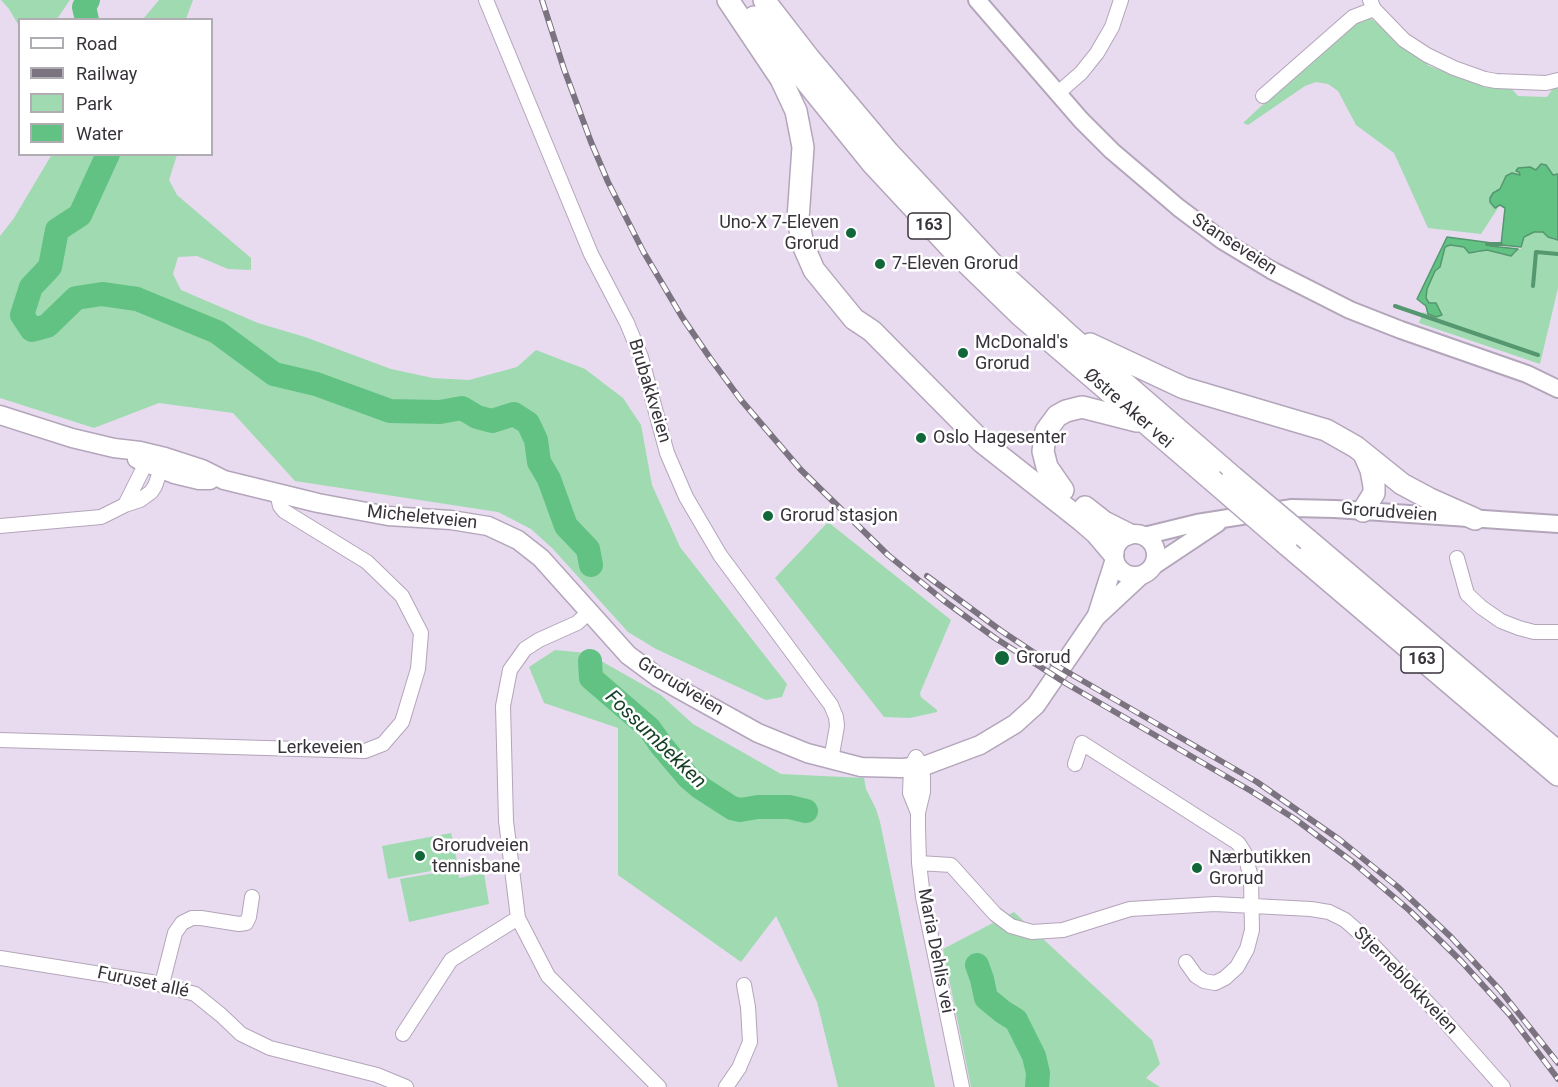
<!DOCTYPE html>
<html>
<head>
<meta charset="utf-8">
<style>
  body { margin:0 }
  #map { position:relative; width:1558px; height:1087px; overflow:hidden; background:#e8dbf0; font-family:Roboto,sans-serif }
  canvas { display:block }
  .legend { position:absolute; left:18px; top:18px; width:195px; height:138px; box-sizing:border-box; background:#fff; border:2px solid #afadb1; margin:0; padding:8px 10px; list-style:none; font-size:18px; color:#38333b }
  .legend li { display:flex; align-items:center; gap:12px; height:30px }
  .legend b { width:30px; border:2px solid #afadb1 }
</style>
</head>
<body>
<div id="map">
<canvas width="1558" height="1087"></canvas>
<ul class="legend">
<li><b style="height:8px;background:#fff"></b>Road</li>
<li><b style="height:8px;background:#7b7380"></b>Railway</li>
<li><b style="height:16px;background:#a0dab1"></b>Park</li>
<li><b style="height:16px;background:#61c284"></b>Water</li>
</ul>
</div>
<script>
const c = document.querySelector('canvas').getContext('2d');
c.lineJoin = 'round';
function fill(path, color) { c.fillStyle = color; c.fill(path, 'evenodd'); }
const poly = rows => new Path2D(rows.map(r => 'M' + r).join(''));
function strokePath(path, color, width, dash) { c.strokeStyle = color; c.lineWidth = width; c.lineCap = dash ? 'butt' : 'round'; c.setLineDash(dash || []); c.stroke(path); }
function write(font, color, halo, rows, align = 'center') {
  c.font = font + ' Roboto,sans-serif'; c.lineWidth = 5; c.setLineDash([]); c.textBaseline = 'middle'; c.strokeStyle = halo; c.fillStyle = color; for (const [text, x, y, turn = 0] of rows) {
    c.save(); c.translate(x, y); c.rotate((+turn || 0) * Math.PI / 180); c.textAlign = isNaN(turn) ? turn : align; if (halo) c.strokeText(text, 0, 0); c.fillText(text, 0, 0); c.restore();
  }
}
const green = poly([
  [1,0,70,0,57,19,20,20,19,26,9,9],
  [159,0,193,0,186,19,143,19],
  [1369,17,1421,57,1429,66,1443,71,1509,86,1518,96,1547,97,1555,85,1558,84,1558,174,1553,175,1546,165,1536,170,1524,167,1519,171,1520,175,1512,173,1506,176,1500,189,1493,193,1498,208,1481,234,1428,228,1394,153,1356,125,1338,91,1328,84,1316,82,1305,86,1248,125,1243,123,1329,43,1352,24],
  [52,154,177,155,169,180,177,195,251,258,251,270,228,269,197,256,178,257,173,274,181,290,258,323,305,337,391,369,433,378,469,380,517,367,536,350,585,369,623,398,641,425,652,485,680,547,787,684,782,697,766,700,656,649,628,632,553,549,531,529,498,512,295,481,233,413,159,403,94,428,0,398,0,236,14,218],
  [1534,232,1543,232,1554,240,1558,240,1558,288,1540,364,1419,323,1423,312,1436,317,1426,298,1427,289,1435,271,1440,267,1444,247,1450,245,1464,247,1477,253,1487,250,1503,255,1515,254,1518,249,1521,249,1522,240,1524,237],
  [828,522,951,620,920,693,921,697,937,710,937,712,910,718,884,717,775,578],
  [555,650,587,653,661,695,693,724,781,774,864,778,866,789,876,809,880,822,935,1087,838,1087,817,1002,776,916,741,962,618,875,618,728,544,703,529,667],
  [451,833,458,866,388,879,382,846],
  [458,869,459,878,484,873,489,904,409,922,400,879],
  [1014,912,1152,1040,1160,1064,1146,1078,1160,1087,971,1087,943,949]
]);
const water = poly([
  [1541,164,1546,165,1553,175,1558,174,1558,240,1548,237,1543,232,1534,232,1524,237,1521,247,1501,245,1505,208,1500,205,1495,208,1490,202,1490,198,1493,193,1500,189,1506,176,1512,173,1520,175,1519,172,1516,171,1518,168,1530,167,1536,170,1541,164],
  [1447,237,1492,243,1490,246,1518,249,1511,256,1487,250,1469,253,1464,247,1450,245,1445,247,1440,267,1435,271,1427,289,1426,298,1429,303,1436,303,1442,315,1436,317,1428,314,1426,306,1417,299,1447,237]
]);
const stream = poly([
  [1487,244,1501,244],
  [1533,286,1536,252,1558,254],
  [1395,306,1538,355]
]);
const river = poly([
  [87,20,84,7,88,0],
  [108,154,80,215,57,230,50,267,31,287,22,315,32,330,47,326,76,298,102,294,137,299,217,332,274,374,316,384,390,411,440,412,462,408,477,417,492,421,514,414,528,423,536,440,539,462,549,479,566,526,588,549,591,565],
  [590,661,591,678,649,728,661,745,688,777,701,788,732,808,740,810,758,807,789,807,806,811],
  [977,965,982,979,986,998,1003,1012,1016,1020,1034,1056,1038,1073,1037,1087]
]);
const minor = poly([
  [486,0,591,254,627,323,641,357,667,453,686,497,720,555,831,705,836,717,837,726,831,760],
  [1370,0,1374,9,1404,40,1427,55,1454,68,1485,79,1496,81,1546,83,1558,80],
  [1058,93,1081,73,1097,53,1112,27,1121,0],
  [1263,96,1353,17,1374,9],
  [0,526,101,517,125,505,140,500,151,492,155,486,161,469,159,456,151,458,146,463,125,505],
  [1457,558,1467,594,1481,607,1501,621,1519,628,1534,632,1558,632],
  [589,612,577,623,539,640,525,649,510,670,503,706,506,821,518,918,548,976,659,1087],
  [0,740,365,751,383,744,402,722,418,669,421,633,402,596,367,562,284,511,280,506,277,493],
  [1075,764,1082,743,1238,843,1244,852,1251,877,1252,930,1247,949,1237,967,1225,978,1215,983,1204,981,1196,976,1186,962],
  [918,813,910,793,911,768,916,757,922,766,923,777,923,792,918,813,918,826,919,863,923,897,962,1087],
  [919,863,951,865,995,914,1011,926,1032,932,1063,930,1130,909,1215,904,1311,909,1329,912,1345,920,1370,942,1442,1018,1503,1087],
  [0,958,151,982,195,994,221,1015,241,1034,270,1048,377,1075,406,1087],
  [162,984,175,933,182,923,192,918,201,918,239,924,246,923,249,917,252,897],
  [403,1034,451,960,518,918],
  [726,1087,739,1068,750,1042,748,1007,744,985]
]);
const tertiary = poly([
  [977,0,1081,120,1112,151,1179,208,1223,241,1271,270,1350,310,1401,330,1527,374,1558,389],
  [1144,536,1197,523,1292,508,1335,509,1558,524],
  [1152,567,1218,523]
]);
const secondary = poly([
  [0,415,72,438,114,448,140,451,165,457,202,469,224,480,318,503,388,516,451,520,488,526,518,540,541,558,628,655,659,678,758,733,807,753,861,767,902,768,924,766,980,745,1015,724,1036,705,1096,617,1140,576],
  [137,459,174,474,199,480,210,480],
  '1114 555a21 21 0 1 1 42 0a21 21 0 1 1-42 0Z',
  [1097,615,1114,562]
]);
const trunk = poly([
  [728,0,781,79,796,111,803,147,798,219,803,245,814,270,854,319,872,331,982,442,1081,520,1096,533,1113,553],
  [764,0,809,58,888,152,998,270,1070,336,1233,477],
  [754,17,871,162,952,249,1020,315,1212,480],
  [1090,344,1184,388,1326,430,1356,447,1402,484,1430,499,1475,519],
  [1063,490,1047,467,1043,451,1046,431,1057,416,1066,411,1082,407,1137,421],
  [1085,507,1104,522,1128,534],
  [1363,511,1374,493,1374,486,1371,470,1364,454],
  [1308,540,1558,752],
  [1286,544,1558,775]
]);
const rail = poly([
  [542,0,564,69,591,142,608,182,643,251,682,317,710,358,741,400,801,470,888,555,943,600,995,638,1067,684,1251,791,1295,819,1354,863,1409,910,1461,961,1509,1014,1558,1079],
  [927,576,1000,630,1033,652,1257,782,1340,840,1398,887,1451,937,1500,990,1558,1063]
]);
const trunkBridge = poly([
  [1233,477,1308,540],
  [1212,480,1286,544]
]);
const markers = [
  [851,233,6,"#116739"],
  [880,264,6,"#116739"],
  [963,353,6,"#116739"],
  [921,438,6,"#116739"],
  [768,516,6,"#116739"],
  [1002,658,8,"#116739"],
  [420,856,6,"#116739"],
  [1197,868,6,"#116739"]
];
const shields = [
  [929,226,42],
  [1422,660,42]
];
const shieldNames = [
  ["163",929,226],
  ["163",1422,660]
];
const poiNames = [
  ["Uno-X 7-Eleven",839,223,"right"],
  ["Grorud",839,244,"right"],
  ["7-Eleven Grorud",892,264],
  ["McDonald's",975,343],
  ["Grorud",975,364],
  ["Oslo Hagesenter",933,438],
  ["Grorud stasjon",780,516],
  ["Grorud",1016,658],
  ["Grorudveien",432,846],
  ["tennisbane",432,867],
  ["Nærbutikken",1209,858],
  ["Grorud",1209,879]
];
const streetNames = [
  ["Stanseveien",1234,245,33],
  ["Brubakkveien",649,391,73],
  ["Østre Aker vei",1128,409,41],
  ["Grorudveien",1389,513,4],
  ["Micheletveien",422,518,6],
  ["Grorudveien",680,687,31],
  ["Lerkeveien",320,748],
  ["Maria Dehlis vei",935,951,79],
  ["Stjerneblokkveien",1405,981,46],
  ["Furuset allé",143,983,12]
];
const waterNames = [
  ["Fossumbekken",655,740,44]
];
fill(green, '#a0dab1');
fill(water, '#61c284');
strokePath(water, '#55976e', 1.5);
strokePath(stream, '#55976e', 4);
strokePath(river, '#61c284', 24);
strokePath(minor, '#b3a5ba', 16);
strokePath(tertiary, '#b3a5ba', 20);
strokePath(secondary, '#b3a5ba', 21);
strokePath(trunk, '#b3a5ba', 24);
strokePath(minor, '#fff', 14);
strokePath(tertiary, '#fff', 16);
strokePath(secondary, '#fff', 18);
strokePath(trunk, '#fff', 21);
strokePath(rail, '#7b7380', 6);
strokePath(rail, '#fff', 4, [11]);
strokePath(trunkBridge, '#b3a5ba', 24, []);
strokePath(trunkBridge, '#fff', 21);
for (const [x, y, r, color] of markers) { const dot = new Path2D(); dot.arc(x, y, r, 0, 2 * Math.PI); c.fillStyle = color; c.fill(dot); strokePath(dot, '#fff', 2); }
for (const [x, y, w] of shields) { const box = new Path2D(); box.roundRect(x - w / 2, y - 13, w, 26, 4.5); c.fillStyle = '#fff'; c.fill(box); strokePath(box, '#38333b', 1.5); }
write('bold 16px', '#38333b', null, shieldNames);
write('18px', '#38333b', '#fff', poiNames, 'left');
write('18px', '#38333b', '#fff', streetNames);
write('italic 20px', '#163e25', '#fff', waterNames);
</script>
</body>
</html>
